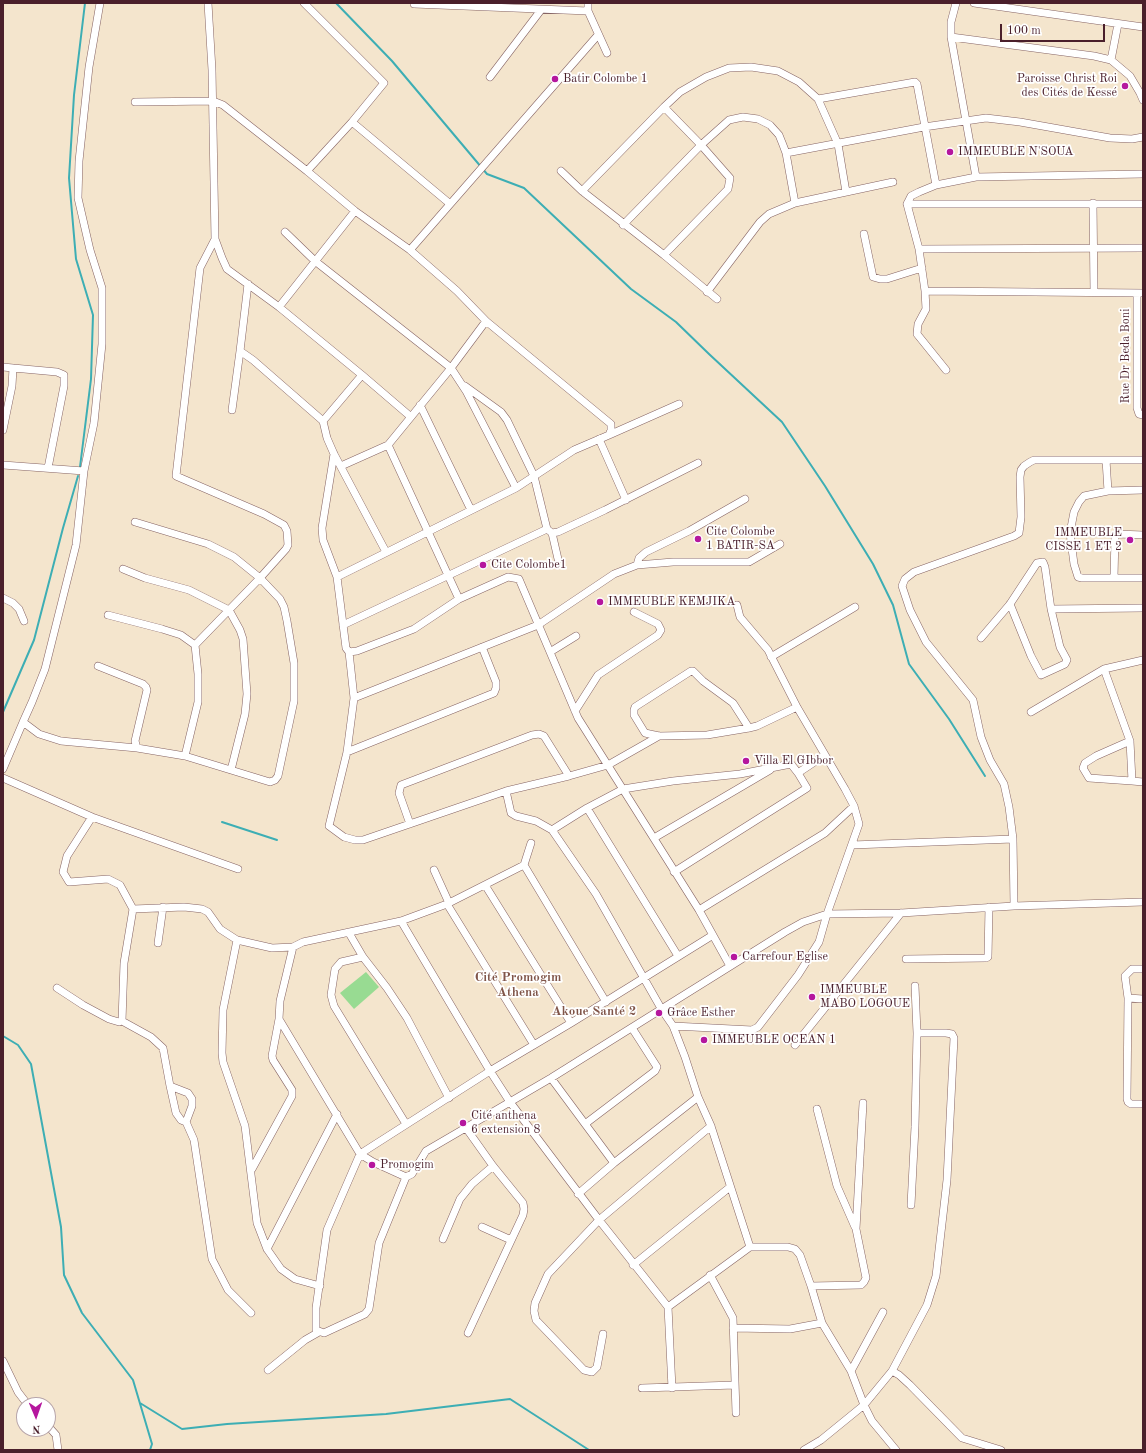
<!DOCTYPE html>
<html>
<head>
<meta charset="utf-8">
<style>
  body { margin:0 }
  #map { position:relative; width:1146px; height:1453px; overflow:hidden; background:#f4e5cd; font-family:"Old Standard TT",serif }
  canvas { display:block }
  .frame { position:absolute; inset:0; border:4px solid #4a1f2b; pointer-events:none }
  .north { position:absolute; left:16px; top:1397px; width:40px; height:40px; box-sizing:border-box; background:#fff; border:1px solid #b7a5aa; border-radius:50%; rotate:178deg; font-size:11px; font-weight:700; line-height:16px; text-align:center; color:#4a1f2b }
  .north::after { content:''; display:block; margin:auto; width:14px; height:18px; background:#b5179e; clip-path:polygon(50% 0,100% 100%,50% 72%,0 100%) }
  .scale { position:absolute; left:1000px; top:24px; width:105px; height:18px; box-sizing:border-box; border:2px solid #4a1f2b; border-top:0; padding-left:5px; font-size:12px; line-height:14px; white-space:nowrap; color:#4a1f2b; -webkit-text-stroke:3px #fff; paint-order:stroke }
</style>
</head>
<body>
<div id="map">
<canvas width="1146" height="1453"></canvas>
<div class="frame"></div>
<div class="north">N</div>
<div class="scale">100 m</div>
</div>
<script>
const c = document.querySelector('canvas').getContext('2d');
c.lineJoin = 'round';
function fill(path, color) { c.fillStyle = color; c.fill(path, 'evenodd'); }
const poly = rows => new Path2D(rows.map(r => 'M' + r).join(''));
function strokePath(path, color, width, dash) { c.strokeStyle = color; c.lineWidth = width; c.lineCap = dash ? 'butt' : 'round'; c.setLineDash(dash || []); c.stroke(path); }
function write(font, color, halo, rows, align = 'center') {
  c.font = font + ' "Old Standard TT",serif'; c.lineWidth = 3.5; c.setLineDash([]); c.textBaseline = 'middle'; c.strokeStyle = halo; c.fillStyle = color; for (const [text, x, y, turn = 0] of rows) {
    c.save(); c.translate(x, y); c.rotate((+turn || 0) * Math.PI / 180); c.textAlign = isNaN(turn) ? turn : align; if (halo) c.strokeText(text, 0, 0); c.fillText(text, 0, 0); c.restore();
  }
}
const green = poly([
  [366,972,379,987,354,1009,340,993]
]);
const stream = poly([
  [336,3,392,61,487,174,524,188,631,289,676,322,709,354,782,422,825,486,873,564,893,605,909,664,949,719,985,776],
  [80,467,91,379,93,315,76,259,69,178,74,95,85,3],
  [3,712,34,640,63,528,78,476],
  [222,822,277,840],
  [3,1036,18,1045,31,1064,61,1227,64,1275,82,1313,133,1380,152,1444,150,1450],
  [140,1403,182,1429,227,1424,386,1414,510,1399,589,1450]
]);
const street = poly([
  [100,3,89,67,79,161,78,198,90,250,102,288,102,344,94,423,84,471,76,545,45,669,32,702,23,722,39,734,61,741,137,748],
  [208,3,212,70,215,239,222,258,227,269,279,307,362,375,411,417],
  [304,3,384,83,352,122,307,171],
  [414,3,414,4,588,11],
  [588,3,588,11,607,53],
  [956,3,951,22,951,37,976,177],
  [974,3,1143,27],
  [951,37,1094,56,1111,60,1130,76,1140,93,1143,100],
  [1111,60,1118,24],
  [490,77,541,10],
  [818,99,915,82,917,84,936,185],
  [135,102,213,101,223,105,307,171,355,211,410,250,457,291,486,321,611,424,611,430,609,435,574,450,516,488,337,577],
  [664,107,701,145,730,178,728,189,664,255],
  [352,122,449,203],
  [786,153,924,127,986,118,1020,122,1110,138,1132,139,1143,137],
  [561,171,582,191,664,255,717,299],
  [582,191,664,107,680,92,706,77,729,68,751,67,778,71,799,82,818,99,838,144,846,192],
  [1093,203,1094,293],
  [907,204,911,196,919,192,936,185,976,177,1143,174],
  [623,225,701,145,729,120,743,117,758,119,770,125,779,135,783,145,786,153,795,203],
  [285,232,315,261,451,368,466,391,516,488],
  [864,234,873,277,880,279,887,279,922,268],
  [919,249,1143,248],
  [410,250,598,35],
  [248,284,240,351,253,360,323,421,327,438,334,454,386,552],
  [925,291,1143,293],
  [707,292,760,222,769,214,795,203,893,182],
  [1137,293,1137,408,1139,414,1143,415],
  [279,307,355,211],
  [3,367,13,368,12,386,3,430],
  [13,368,57,372,64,375,64,386,48,468],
  [946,370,917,334,918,324,926,309,925,291,919,249,907,204,1143,204],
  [465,386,501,412,507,420,534,476,547,529,552,533,558,559],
  [420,405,471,510],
  [232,410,240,351],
  [323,421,362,375],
  [609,435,679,404],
  [599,439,626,500],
  [388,445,459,599],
  [334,454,322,528,323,540,337,577,346,648,349,652,354,698,347,752,329,826,344,837,355,840,363,840,506,791,569,776,608,765,659,736],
  [1106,460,1108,491],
  [3,465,84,471],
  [341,466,388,445,451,368,486,321],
  [1143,490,1108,491,1084,496,1079,502,1074,512,1070,533,1074,564,1078,577,1082,578,1143,578],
  [552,533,558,532,605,510,698,463],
  [637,565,639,558,646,552,689,531,745,499],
  [123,569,145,578,189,590,229,610,240,630,243,639,247,694,245,714,231,770],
  [1114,578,1115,535,1117,534,1143,535],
  [3,598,13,603,19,609,24,621],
  [1051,609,1143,608],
  [108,615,162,629,181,635,195,645],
  [343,625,547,529],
  [981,638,1010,604,1037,563,1043,562,1045,567,1051,609,1060,647,1067,660,1065,664,1041,675,1031,656,1010,604],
  [349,652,357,651,414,629,459,599,508,577,519,579,578,718,699,910,730,966],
  [550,652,576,636],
  [771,657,855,607],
  [98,666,143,684,146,687,147,690,135,741,137,748,185,756,270,782,275,780,278,776,294,701,294,663,287,621,284,607,280,599,260,578,234,557,208,544,135,522],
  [1104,669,1130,741],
  [354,698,538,625,614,574,637,565,673,562,749,562,780,544],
  [575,711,598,675,658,635,661,630,658,624,634,612],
  [1031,712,1104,669,1143,660],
  [749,728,733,703,703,681,693,671,691,671,635,707,634,710,634,715,645,733,659,736,707,735,749,728,757,726,797,707],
  [347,752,494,693,496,688,496,682,482,647],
  [185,756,198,702,198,674,195,645,260,578,286,549,288,545,287,531,284,525,264,514,176,476,200,268,215,239],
  [3,769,23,722],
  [798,773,825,755],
  [3,778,92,817,238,869],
  [1132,781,1130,741,1096,756,1085,763,1083,768,1089,778,1132,781,1143,782],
  [506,791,511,813,516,816,536,821,552,830,596,894,662,1010,673,1026,685,1057,698,1097,711,1126,750,1247],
  [587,808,678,956],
  [92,817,67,856,63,872,69,882,108,879,120,885,133,909,124,963,122,1021,151,1037,163,1048,170,1086,188,1093,192,1099,192,1106,186,1122,194,1140,212,1259,228,1290,251,1313],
  [410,824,399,793,401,785,532,735,539,734,544,736,569,776],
  [552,830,587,808,623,789,673,781,740,774,791,764,798,773,807,788,674,872],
  [654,838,770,770],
  [852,845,1013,839],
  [524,865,606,1002],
  [434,870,449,903],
  [485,885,571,1023],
  [447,904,534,1045],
  [1014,906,1013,839,1009,807,1004,784,990,760,981,737,973,700,926,642,910,610,902,586,905,579,914,572,1014,536,1019,533,1021,517,1020,477,1021,470,1024,466,1030,462,1034,460,1143,460],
  [133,909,184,907,202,909,208,912,220,929,237,940],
  [699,910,825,833,854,806],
  [401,921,490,1071,510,1102,599,1220,668,1307,672,1388],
  [349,933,363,957,387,988,407,1018,449,1098],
  [713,935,571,1023,490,1071,360,1154,327,1230,316,1308,316,1330,324,1333,365,1314,369,1309,379,1243,406,1177,412,1174,426,1151,551,1078,785,932,803,922,827,914,901,913,1014,906,1143,902],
  [158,943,163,907],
  [293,947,280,1001,279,1019,360,1154,373,1162,406,1177],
  [363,957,341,962,335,969,331,995,334,1006,406,1124],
  [906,959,986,958,988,957,989,907],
  [1143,969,1132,969,1125,976,1128,998,1127,1099,1128,1102,1131,1104,1143,1104],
  [57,988,83,1005,109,1019,119,1022,122,1021],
  [1128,998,1143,999],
  [673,1026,752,1030,758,1027,798,975,819,942,827,914,859,824,854,806,845,789,797,707,768,650,740,617,737,605],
  [795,1045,901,913],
  [551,1078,614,1163],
  [170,1086,176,1113,181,1120,186,1122],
  [817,1109,837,1186,855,1227],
  [585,1124,655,1071,657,1067,632,1028],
  [466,1128,493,1166,523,1203,524,1209,523,1215,468,1333],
  [252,1169,292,1096,292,1090,273,1060,272,1056,279,1019],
  [578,1194,614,1163,698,1097],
  [911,1205,915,1127,917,1033,915,986],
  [482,1227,511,1240],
  [443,1239,460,1199,472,1184,493,1166],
  [267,1249,337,1114],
  [633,1265,730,1187],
  [710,1275,733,1318,736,1413],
  [320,1286,295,1279,281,1269,267,1249,257,1223,245,1126,223,1062,222,1053,223,1010,237,940,272,948,293,947,303,942,401,921,447,904,524,865,531,843],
  [811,1286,861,1285,864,1282,866,1278,856,1229,863,1103],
  [668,1307,750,1247,788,1247,795,1249,800,1255,811,1286,822,1323,851,1371,864,1405,872,1421,896,1450],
  [733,1328,790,1329,822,1323],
  [603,1334,597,1367,592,1372,584,1370,536,1320,534,1311,535,1303,548,1274,599,1220,711,1126],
  [3,1361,18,1392,28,1405],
  [268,1370,305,1340,319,1332],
  [851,1371,883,1312],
  [892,1371,899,1375,910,1385,962,1438,1001,1450],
  [642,1388,735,1385],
  [48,1426,56,1435,58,1450],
  [804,1450,821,1440,864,1405,892,1371,927,1305,936,1276,947,1180,954,1038,952,1034,946,1033,917,1033]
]);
const markers = [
  [555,79,4,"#b5179e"],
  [1125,86,4,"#b5179e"],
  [950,152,4,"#b5179e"],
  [698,539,4,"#b5179e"],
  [1130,540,4,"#b5179e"],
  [483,565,4,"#b5179e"],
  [600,602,4,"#b5179e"],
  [746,761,4,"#b5179e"],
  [734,957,4,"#b5179e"],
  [812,997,4,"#b5179e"],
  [659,1013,4,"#b5179e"],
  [704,1040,4,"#b5179e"],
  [463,1123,4,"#b5179e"],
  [372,1165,4,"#b5179e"]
];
const poiNames = [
  ["Batir Colombe 1",563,79],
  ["Paroisse Christ Roi",1117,79,"right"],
  ["des Cités de Kessé",1117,93,"right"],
  ["IMMEUBLE N'SOUA",958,152],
  ["Cite Colombe",706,532],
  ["1 BATIR-SA",706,546],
  ["IMMEUBLE",1122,533,"right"],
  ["CISSE 1 ET 2",1122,547,"right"],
  ["Cite Colombe1",491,565],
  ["IMMEUBLE KEMJIKA",608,602],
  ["Villa El GIbbor",754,761],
  ["Carrefour Eglise",742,957],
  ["IMMEUBLE",820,990],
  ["MABO LOGOUE",820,1004],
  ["Grâce Esther",667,1013],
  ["IMMEUBLE OCEAN 1",712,1040],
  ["Cité anthena",471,1116],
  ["6 extension 8",471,1130],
  ["Promogim",380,1165]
];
const streetNames = [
  ["Rue Dr Beda Boni",1126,356,-90]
];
const neighbourhoodNames = [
  ["Cité Promogim",518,978],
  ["Athena",518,993],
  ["Akoue Santé 2",594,1012]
];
fill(green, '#98db92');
strokePath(stream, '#3daeb4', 2);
strokePath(street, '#866464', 8);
strokePath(street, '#fff', 7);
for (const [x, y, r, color] of markers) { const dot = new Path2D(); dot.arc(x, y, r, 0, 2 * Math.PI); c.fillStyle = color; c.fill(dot); strokePath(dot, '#fff', 1.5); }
write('12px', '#4a1f2b', '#fff', poiNames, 'left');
write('12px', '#4a1f2b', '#fff', streetNames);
write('bold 13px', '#805549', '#fff', neighbourhoodNames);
</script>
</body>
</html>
